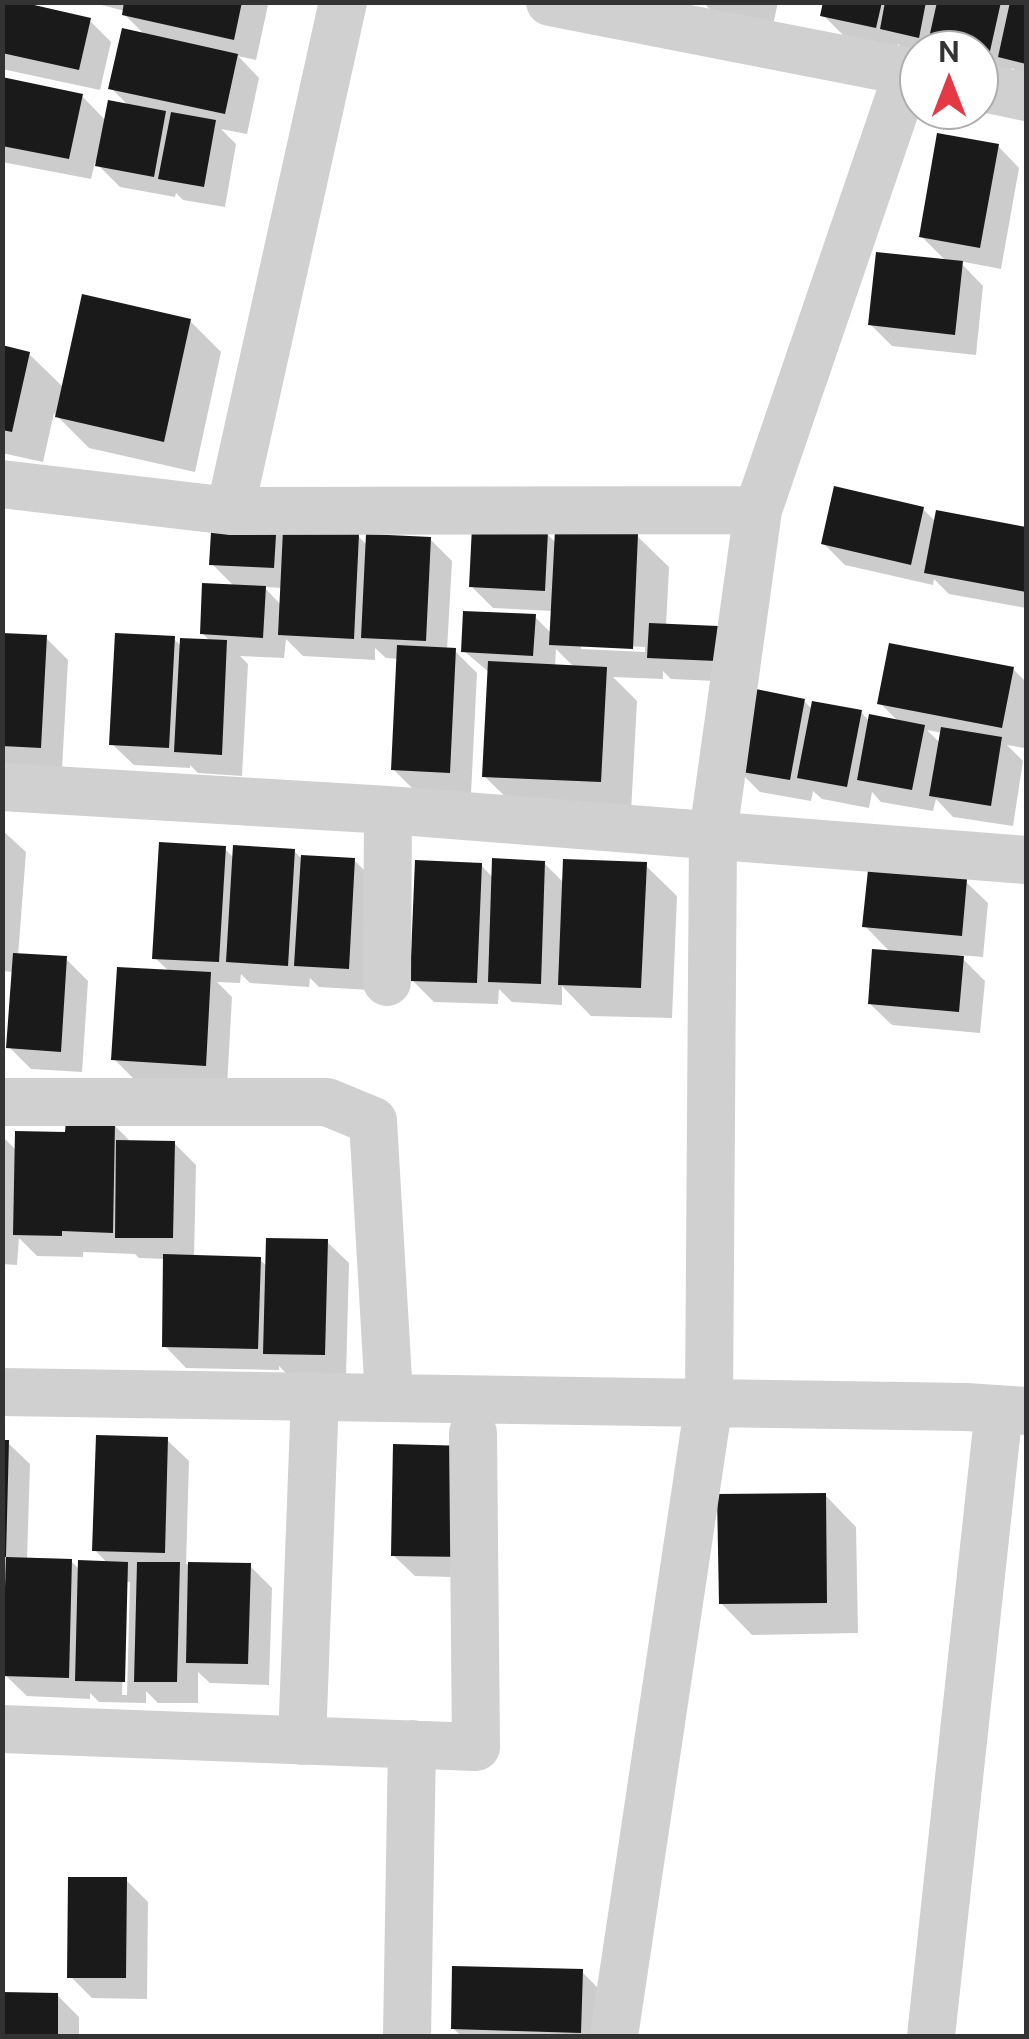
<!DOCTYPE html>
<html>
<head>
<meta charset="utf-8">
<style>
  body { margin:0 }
  #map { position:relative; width:1029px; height:2039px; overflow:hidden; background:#fff; font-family:"Public Sans",sans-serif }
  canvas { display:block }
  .frame { position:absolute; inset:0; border:5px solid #333; pointer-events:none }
  .north { position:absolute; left:899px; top:30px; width:100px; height:100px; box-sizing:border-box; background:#fff; border:2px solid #adadad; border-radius:50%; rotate:0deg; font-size:28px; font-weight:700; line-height:40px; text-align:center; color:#333 }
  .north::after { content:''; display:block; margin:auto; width:35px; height:45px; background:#e63946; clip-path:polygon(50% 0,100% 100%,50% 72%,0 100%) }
</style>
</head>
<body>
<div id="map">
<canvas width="1029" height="2039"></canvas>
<div class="frame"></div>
<div class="north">N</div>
</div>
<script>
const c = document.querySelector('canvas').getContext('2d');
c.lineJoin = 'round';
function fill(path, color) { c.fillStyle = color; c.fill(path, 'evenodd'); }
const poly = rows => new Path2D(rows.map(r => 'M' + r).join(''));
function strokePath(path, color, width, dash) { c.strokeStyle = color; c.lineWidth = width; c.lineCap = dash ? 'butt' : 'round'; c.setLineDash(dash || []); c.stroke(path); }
const shadow = poly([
  [2,2,89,20,111,42,100,90,2,69],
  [90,2,265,2,268,5,256,60,238,56,259,78,247,134,221,129,236,144,225,207,183,200,176,193,175,197,120,187,95,162,91,179,2,162,2,80,82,96,106,121,130,107,111,88,146,36,124,14,125,11],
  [703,2,778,2,772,30,718,18],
  [826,2,1026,2,1026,79,1012,68,1010,80,979,73,979,50,904,50,898,44,897,49,845,37,823,15],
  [998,146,1019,168,1001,269,959,261,983,286,976,355,892,346,870,324,947,262,921,236],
  [190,321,221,352,195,472,89,448,54,413,43,462,2,453,2,348,29,354,64,388],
  [923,509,936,522,938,513,1026,529,1026,608,949,594,934,579,933,585,845,565,824,544],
  [214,519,358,536,368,546,430,539,452,561,447,650,455,651,477,673,471,794,415,791,393,769,399,659,386,658,375,648,375,660,303,656,286,639,284,658,240,656,248,664,242,776,198,773,190,765,190,768,134,765,112,744,173,638,182,647,211,642,202,633,235,587,212,564],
  [264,587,283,588,282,606],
  [547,534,556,543,637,536,669,567,666,626,717,629,737,682,671,679,663,671,663,679,613,677,637,701,631,812,516,807,484,776,490,673,464,651,534,616,552,634,553,611,493,608,471,586],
  [581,644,645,647,645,652,581,649],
  [556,649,575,668,555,667],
  [2,635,46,638,68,660,62,769,8,766,2,760],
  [1013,669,1026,682,1026,734,1024,748,1007,745,1023,761,1013,826,953,817,936,799,933,811,881,802,872,792,869,808,822,799,813,791,811,801,760,792,738,770,804,701,813,710,861,712,870,722,899,722,880,703],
  [927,730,942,733,940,743],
  [2,830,26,852,18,956,66,959,88,981,82,1072,31,1069,9,1047,14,972,2,971],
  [225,849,234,858,294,851,300,857,354,860,376,882,370,990,319,987,310,978,309,987,250,983,241,974,240,983,217,982,232,997,227,1086,136,1081,114,1059,170,972,155,958],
  [544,863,564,883,645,865,677,896,672,1018,591,1016,562,986,562,1005,512,1002,499,989,498,1004,434,1002,412,980,481,865,494,879],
  [966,882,988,903,983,957,959,955,985,981,980,1033,892,1025,870,1004,891,953,865,926],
  [114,1125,131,1142,174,1143,196,1165,194,1258,259,1259,268,1267,327,1242,349,1263,346,1376,288,1375,279,1366,279,1370,186,1368,165,1346,166,1259,139,1258,135,1254,83,1252,83,1257,37,1256,19,1238,17,1265,2,1264,2,1136,17,1151,68,1135],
  [167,1440,189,1461,186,1564,250,1566,272,1588,269,1685,210,1683,198,1672,198,1703,158,1703,146,1691,146,1703,99,1702,90,1693,90,1699,27,1696,5,1675,8,1577,2,1577,2,1442,8,1443,30,1464,27,1560,71,1561,80,1570,108,1564,95,1550],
  [125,1582,130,1582,127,1695,122,1695],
  [489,1470,487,1578,415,1576,393,1555],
  [825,1495,856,1527,858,1633,752,1635,721,1603],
  [126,1880,148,1902,147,1999,92,1998,70,1976],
  [582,1972,603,1993,602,2036,461,2036,453,2028],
  [2,1995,57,1995,79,2017,79,2036,2,2036]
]);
const building = poly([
  [2,2,21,2,91,18,79,70,2,53],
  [124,2,242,2,234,40,122,15],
  [823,2,882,2,876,28,820,16],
  [885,2,926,2,919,38,880,29],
  [937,2,1001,2,988,60,979,58,979,50,927,47],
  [1010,2,1026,2,1026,64,998,57],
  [122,28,238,54,225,114,108,89],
  [2,77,83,94,69,159,2,146],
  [108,100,166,111,154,177,95,166],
  [171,112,216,120,204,187,158,179],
  [937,133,999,144,980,248,919,237],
  [876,252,963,261,955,335,868,325],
  [82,294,191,319,164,442,55,417],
  [2,345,30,352,12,432,2,430],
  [834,486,924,507,911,565,821,544],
  [936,510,1026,527,1026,592,924,573],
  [212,516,277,519,274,568,209,565],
  [472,527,548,531,545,591,469,587],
  [283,530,359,534,354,639,278,635],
  [555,530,638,534,633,649,549,645],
  [366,534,431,537,426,641,361,638],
  [202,583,266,586,263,638,200,634],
  [463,611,536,614,533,656,461,652],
  [649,623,718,626,716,661,647,658],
  [2,633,47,635,41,748,2,746],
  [115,633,175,636,169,748,109,745],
  [180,638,227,640,222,755,174,752],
  [889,643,1014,667,1002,728,877,704],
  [397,645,456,648,450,773,391,770],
  [488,661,607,667,601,782,482,777],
  [751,688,805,699,790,780,736,771],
  [812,701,862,710,847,787,797,778],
  [869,714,925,725,912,790,857,780],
  [941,727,1002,737,991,806,929,796],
  [159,842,226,846,219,962,152,959],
  [233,845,295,849,288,966,226,962],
  [301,855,355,858,349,969,294,966],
  [492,858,545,861,541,984,488,982],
  [563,859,647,862,641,988,558,985],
  [415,860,482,863,477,983,410,981],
  [868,870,967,879,962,936,862,927],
  [872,949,964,956,959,1012,868,1004],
  [13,953,67,956,61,1052,6,1048],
  [117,967,211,972,206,1066,111,1060],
  [66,1121,115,1123,113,1233,62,1231,62,1236,13,1235,15,1131,65,1132],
  [116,1140,175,1141,173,1238,115,1238],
  [266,1238,328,1239,325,1355,263,1354],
  [163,1254,261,1257,258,1349,162,1347],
  [96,1435,168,1437,165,1553,92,1551],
  [2,1440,9,1440,6,1557,2,1557],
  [393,1444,469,1446,466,1557,391,1556],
  [826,1493,827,1603,719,1604,717,1494],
  [6,1557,72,1559,69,1678,2,1676],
  [78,1560,128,1562,125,1682,75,1681],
  [137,1562,180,1562,177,1682,134,1682],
  [188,1562,251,1563,248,1664,186,1663],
  [68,1877,127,1877,126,1978,67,1978],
  [452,1966,583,1969,581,2033,451,2029],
  [2,1992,58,1993,58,2036,2,2036]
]);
const minor = poly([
  [550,2,919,74],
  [979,87,1026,97],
  [2,484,230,511,343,2],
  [230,511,758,510],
  [2,787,388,810,1026,860],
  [387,982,388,810],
  [2,1102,327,1102,373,1121,389,1397],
  [2,1392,966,1407,1026,1411],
  [2,1729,476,1747,473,1433],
  [302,1741,315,1396],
  [407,2036,412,1744],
  [614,2036,709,1402,713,834,758,510,908,72],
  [931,2036,999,1409]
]);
fill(shadow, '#0003');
fill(building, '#1a1a1a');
strokePath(minor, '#d0d0d0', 48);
</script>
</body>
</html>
